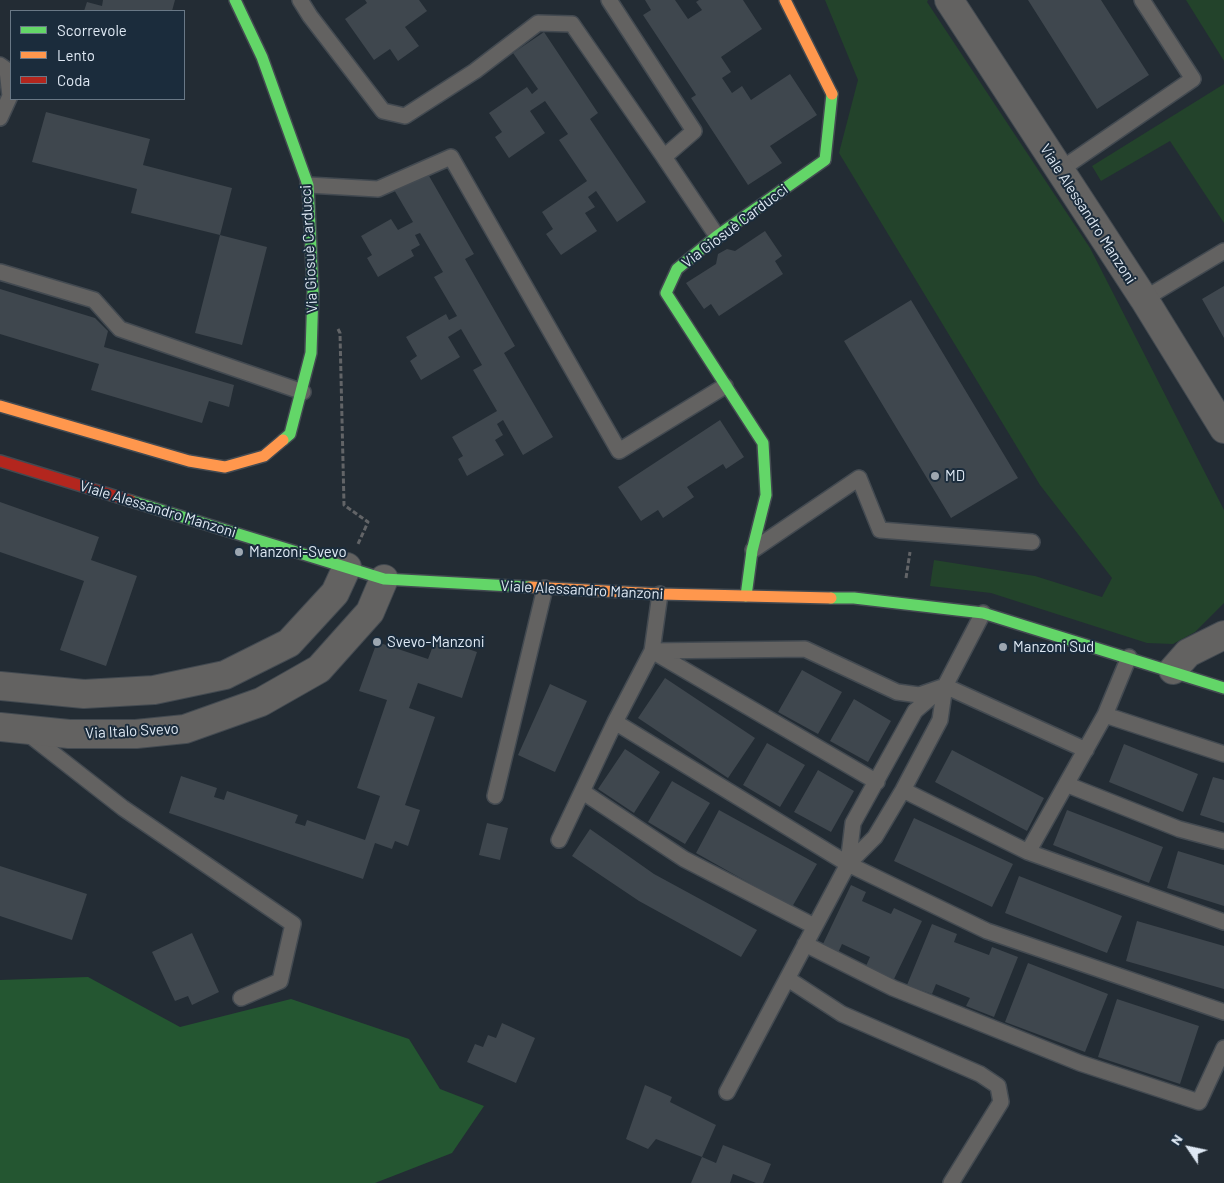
<!DOCTYPE html>
<html>
<head>
<meta charset="utf-8">
<style>
  body { margin:0 }
  #map { position:relative; width:1224px; height:1183px; overflow:hidden; background:#232c34; font-family:Barlow,sans-serif }
  canvas { display:block }
  .legend { position:absolute; left:10px; top:10px; width:175px; height:90px; box-sizing:border-box; background:#1b2c3c; border:1px solid #697886; margin:0; padding:6px 9px; list-style:none; font-size:15px; color:#dfe9f4 }
  .legend li { display:flex; align-items:center; gap:10px; height:25px }
  .legend b { width:25px; border:1px solid #697886 }
  .north { position:absolute; left:1164px; top:1123px; width:50px; height:50px; -webkit-text-stroke:4px #1b2c3c; paint-order:stroke; rotate:304deg; font-size:14px; font-weight:700; line-height:20px; text-align:center; color:#dfe9f4 }
  .north::after { content:''; display:block; margin:auto; width:18px; height:22px; background:#dfe9f4; clip-path:polygon(50% 0,100% 100%,50% 72%,0 100%) }
</style>
</head>
<body>
<div id="map">
<canvas width="1224" height="1183"></canvas>
<ul class="legend">
<li><b style="height:6px;background:#63d668"></b>Scorrevole</li>
<li><b style="height:6px;background:#ff974d"></b>Lento</li>
<li><b style="height:6px;background:#b3261e"></b>Coda</li>
</ul>
<div class="north">N</div>
</div>
<script>
const c = document.querySelector('canvas').getContext('2d');
c.lineJoin = 'round';
function fill(path, color) { c.fillStyle = color; c.fill(path, 'evenodd'); }
const poly = rows => new Path2D(rows.map(r => 'M' + r).join(''));
function strokePath(path, color, width, dash) { c.strokeStyle = color; c.lineWidth = width; c.lineCap = dash ? 'butt' : 'round'; c.setLineDash(dash || []); c.stroke(path); }
function write(font, color, halo, rows, align = 'center') {
  c.font = font + ' Barlow,sans-serif'; c.lineWidth = 4; c.setLineDash([]); c.textBaseline = 'middle'; c.strokeStyle = halo; c.fillStyle = color; for (const [text, x, y, turn = 0] of rows) {
    c.save(); c.translate(x, y); c.rotate((+turn || 0) * Math.PI / 180); c.textAlign = isNaN(turn) ? turn : align; if (halo) c.strokeText(text, 0, 0); c.fillText(text, 0, 0); c.restore();
  }
}
const green = poly([
  [825,0,928,0,927,2,1090,248,1224,510,1224,603,1195,632,1173,644,1147,643,991,593,930,586,934,560,1035,576,1102,597,1112,578,1040,485,839,153,858,80],
  [1186,0,1224,0,1224,61],
  [1224,84,1224,223,1170,141,1101,181,1092,166]
]);
const forest = poly([
  [88,977,180,1027,291,999,409,1039,440,1089,484,1106,452,1153,375,1183,0,1183,0,980]
]);
const building = poly([
  [103,0,175,0,172,11,84,11,87,2,102,6],
  [365,0,419,0,427,11,405,27,419,46,398,61,390,49,374,60,345,19,367,3],
  [645,0,675,0,688,19,702,10,696,2,699,0,743,0,762,29,721,57,731,72,722,78,732,93,742,86,751,100,790,74,817,115,770,146,782,163,748,185,691,98,696,95,643,15,651,10],
  [1028,0,1101,0,1149,75,1097,109],
  [544,32,598,113,590,119,646,202,617,222,596,191,588,197,595,207,585,213,597,231,561,255,546,234,553,229,542,212,587,181,559,140,568,134,545,101,530,111,545,133,509,158,495,137,502,132,489,113,527,87,532,94,538,89,513,53],
  [46,112,150,139,143,165,232,188,220,235,267,247,242,345,195,333,220,235,131,213,137,189,32,162],
  [425,169,474,254,465,259,515,346,504,353,553,437,523,455,503,420,497,424,503,435,495,440,504,455,467,476,458,459,463,456,452,437,497,411,473,370,482,365,461,329,448,337,460,357,421,380,410,361,417,356,406,337,446,314,449,320,457,316,434,277,443,272,420,233,415,235,420,245,411,250,414,256,378,277,367,258,372,255,361,236,391,219,398,230,413,222,393,188],
  [765,231,782,256,775,261,783,274,719,316,711,304,704,309,686,283,716,264,718,254,727,249,735,251],
  [1224,286,1224,338,1202,299],
  [0,289,95,318,108,331,104,347,234,385,229,407,209,401,202,423,91,390,99,364,0,334],
  [911,300,1018,478,951,518,844,341],
  [720,420,744,457,726,469,723,464,687,487,694,497,663,518,658,510,641,521,618,487],
  [0,502,99,537,91,560,137,576,106,666,60,650,84,581,0,552],
  [436,638,477,652,462,698,418,683,409,708,435,717,405,805,420,810,408,846,395,841,392,849,375,843,363,879,169,813,181,776,217,788,214,797,224,800,227,791,298,815,295,823,305,826,307,820,365,840,380,796,357,788,387,700,359,691,377,642,428,659],
  [802,670,842,692,818,734,778,712],
  [665,678,755,738,728,778,638,718],
  [550,684,587,701,555,772,518,755],
  [854,699,891,721,868,762,830,741],
  [767,743,805,765,780,807,743,785],
  [1124,744,1198,774,1183,812,1109,782],
  [625,749,660,772,634,813,598,789],
  [952,750,1044,798,1027,831,935,782],
  [818,770,854,791,831,832,794,812],
  [1213,777,1224,780,1224,823,1200,815],
  [672,781,710,803,685,844,648,822],
  [719,810,817,864,792,907,696,853],
  [1067,810,1163,847,1149,883,1053,845],
  [914,818,1013,864,992,907,894,861],
  [487,823,508,828,500,860,479,855],
  [590,829,654,874,757,930,741,957,639,901,572,856],
  [1178,851,1224,865,1224,906,1167,888],
  [0,866,87,894,72,940,0,916],
  [1019,876,1122,916,1107,953,1005,913],
  [851,885,866,892,862,901,891,914,894,908,922,921,894,979,866,966,870,957,842,944,838,953,822,946],
  [1137,921,1224,946,1224,989,1126,961],
  [932,924,957,934,954,942,989,955,992,947,1018,957,994,1017,966,1006,970,998,936,984,932,994,907,985],
  [192,933,219,992,192,1005,188,996,175,1001,152,952],
  [1028,963,1108,994,1085,1052,1005,1022],
  [1117,999,1199,1026,1180,1084,1098,1057],
  [502,1023,535,1038,516,1083,467,1062,475,1044,483,1047,488,1035,496,1038],
  [645,1085,672,1097,670,1102,716,1125,702,1157,656,1139,648,1149,626,1139],
  [723,1145,771,1164,763,1183,756,1183,733,1174,730,1183,691,1183,702,1157,716,1163]
]);
const path = poly([
  [338,329,340,333,344,505,368,522,358,544],
  [906,578,910,552]
]);
const lane = poly([
  [300,0,310,16,383,111,405,116,475,71,538,23,572,24,664,157],
  [609,0,694,131,664,157,717,236],
  [0,65,7,70,10,96,0,118],
  [1060,170,1193,79,1142,0],
  [308,185,378,189,451,157,619,451,725,386],
  [0,272,94,300,120,329,303,392],
  [1144,299,1224,251],
  [753,550,859,478,880,530,1032,542],
  [660,594,652,651,877,782],
  [936,693,915,711,853,823,848,864,875,837,903,790,940,720,945,686,983,613],
  [1105,715,1224,754],
  [615,722,848,864,987,931,1224,1012],
  [27,733,123,808,293,924,280,981,241,998],
  [1068,785,1179,829,1224,841],
  [903,790,1028,852,1224,922],
  [583,792,684,859,814,926],
  [495,796,545,588],
  [559,840,615,722,652,651,805,649,897,692,919,695,945,686,1086,750],
  [1028,852,1105,715,1129,657],
  [805,944,893,988,1080,1063,1199,1102,1224,1048],
  [788,979,842,1014,980,1074,998,1086,1001,1102,951,1183],
  [727,1092,848,864]
]);
const street = poly([
  [949,0,1144,299,1224,429],
  [1173,670,1188,653,1224,635],
  [0,686,84,694,154,690,225,675,289,643,335,593,347,567],
  [0,727,69,734,136,734,185,729,261,702,319,669,370,612,384,579]
]);
const fast = poly([
  [235,0,262,57,308,185,313,291,311,353,290,434,283,440],
  [131,501,384,579,530,587],
  [746,596,752,551,766,495,763,443,666,293,677,269,717,236,825,160,832,94],
  [831,598,854,598,983,613,1224,688]
]);
const slow = poly([
  [785,0,832,94],
  [0,406,189,461,225,467,264,456,283,440],
  [530,587,660,594,831,598]
]);
const jam = poly([
  [0,461,131,501]
]);
const markers = [
  [935,476,5,"#9da7b1"],
  [239,552,5,"#9da7b1"],
  [377,642,5,"#9da7b1"],
  [1003,647,5,"#9da7b1"]
];
const streetNames = [
  ["Viale Alessandro Manzoni",1088,214,57],
  ["Via Giosuè Carducci",735,226,-37],
  ["Via Giosuè Carducci",309,249,-93],
  ["Viale Alessandro Manzoni",158,509,17],
  ["Viale Alessandro Manzoni",582,590,3],
  ["Via Italo Svevo",132,731,-3]
];
const poiNames = [
  ["MD",945,476],
  ["Manzoni-Svevo",249,552],
  ["Svevo-Manzoni",387,642],
  ["Manzoni Sud",1013,647]
];
fill(green, '#23432b');
fill(forest, '#245631');
fill(building, '#3f474e');
strokePath(lane, '#434a51', 18);
strokePath(street, '#434a51', 30);
strokePath(fast, '#434a51', 14);
strokePath(slow, '#434a51', 14);
strokePath(jam, '#434a51', 14);
strokePath(path, '#626467', 3, [5, 2.5]);
strokePath(lane, '#636261', 15);
strokePath(street, '#636261', 28);
strokePath(fast, '#63d668', 11);
strokePath(slow, '#ff974d', 11);
strokePath(jam, '#b3261e', 11);
for (const [x, y, r, color] of markers) { const dot = new Path2D(); dot.arc(x, y, r, 0, 2 * Math.PI); c.fillStyle = color; c.fill(dot); strokePath(dot, '#1b2c3c', 2); }
write('15px', '#dfe9f4', '#1b2c3c', streetNames);
write('15px', '#dfe9f4', '#1b2c3c', poiNames, 'left');
</script>
</body>
</html>
